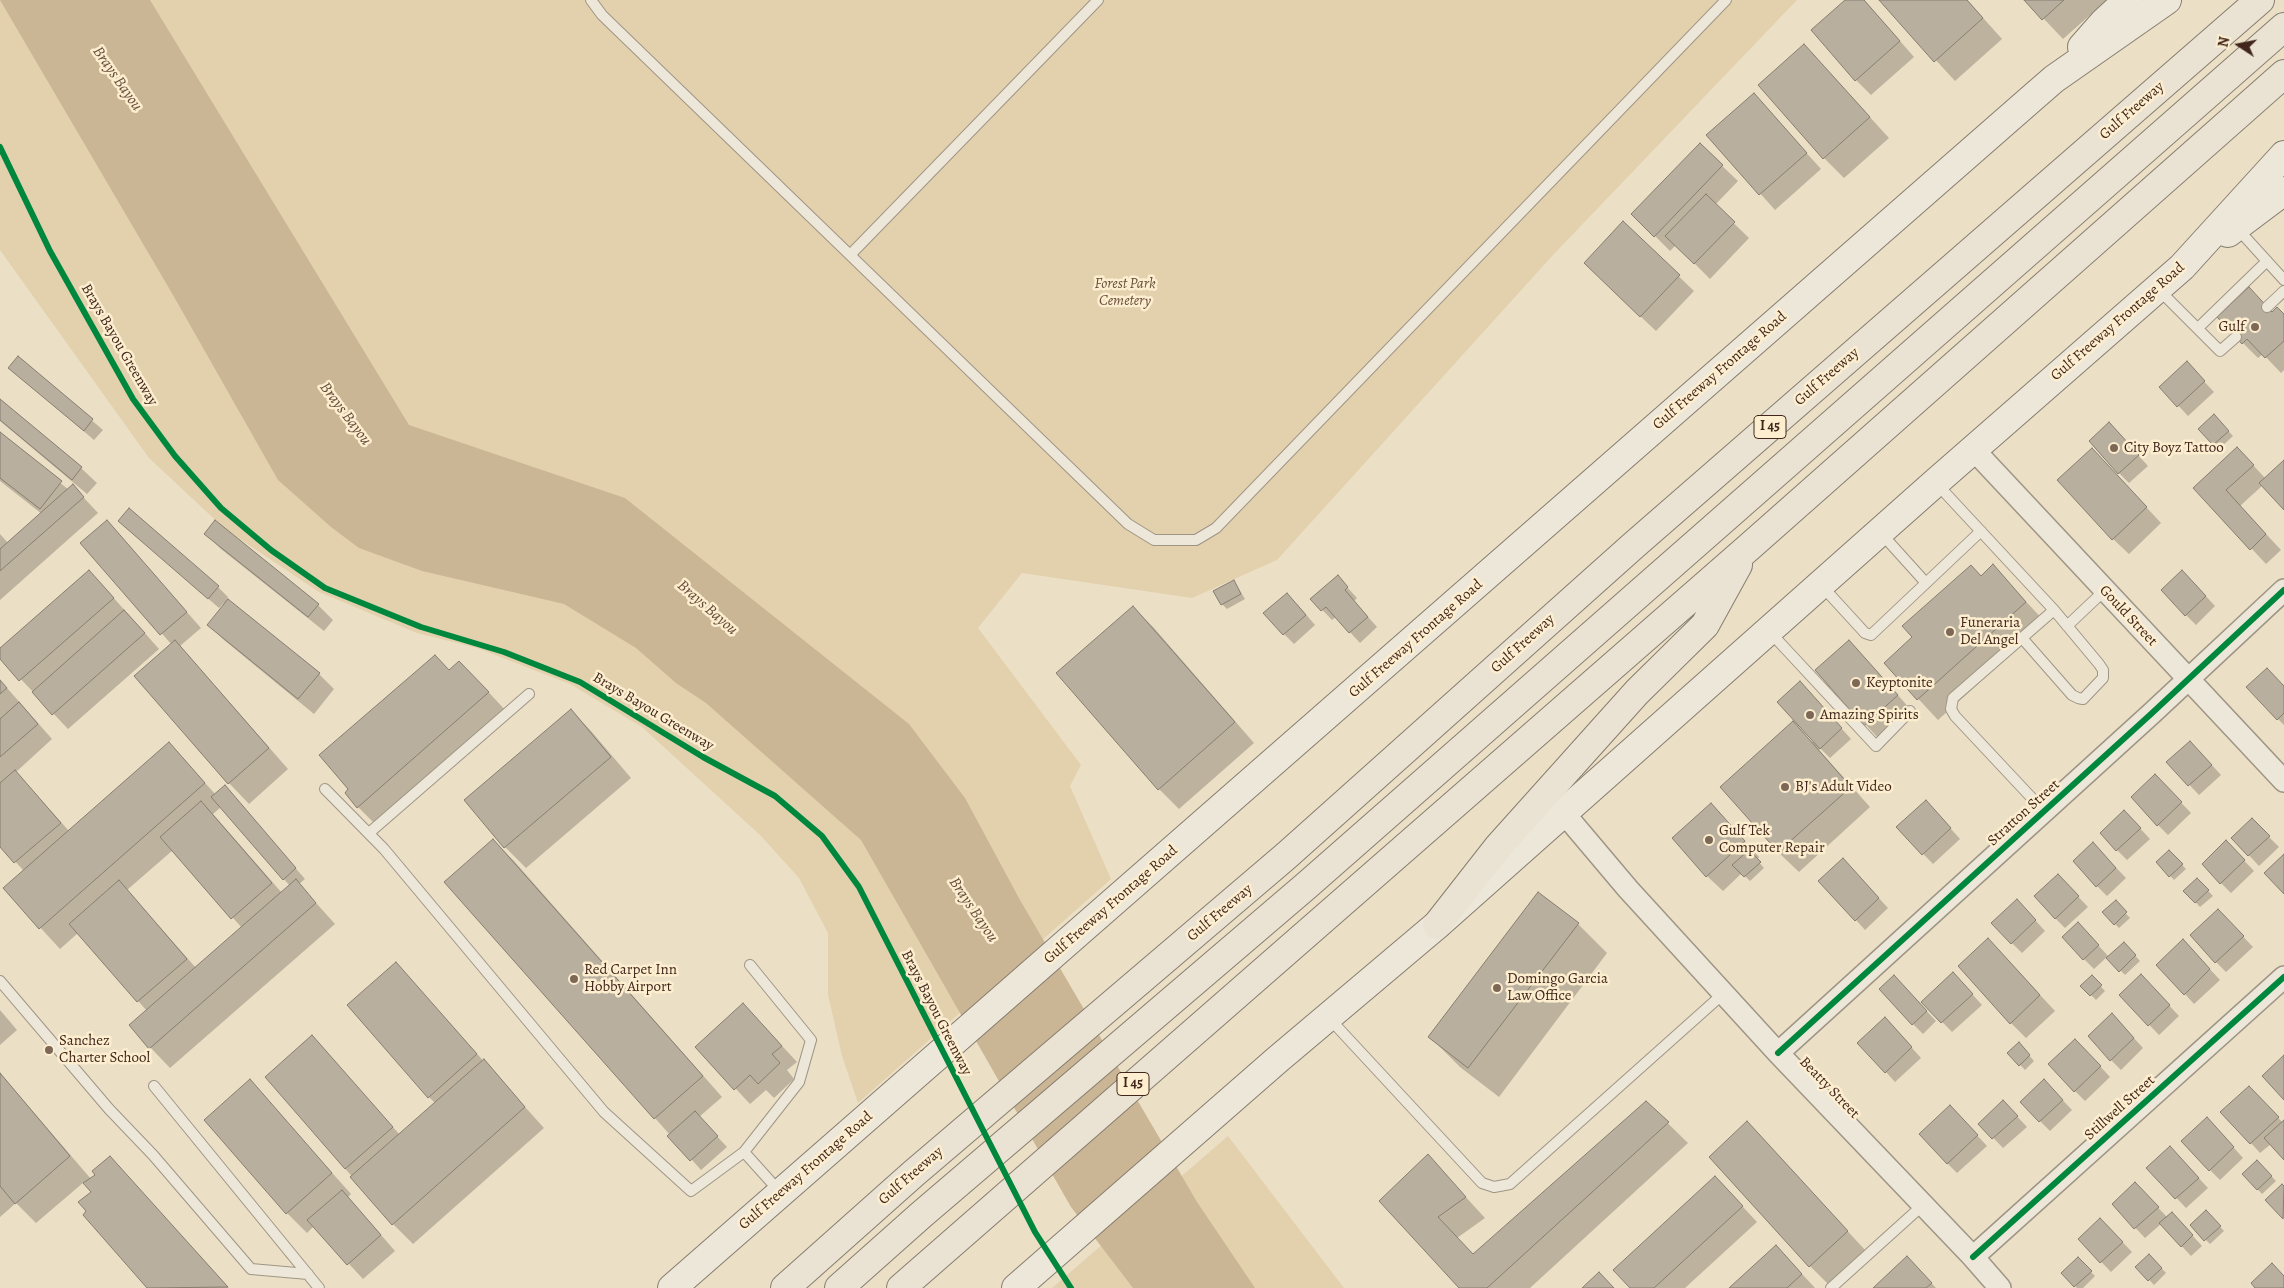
<!DOCTYPE html>
<html>
<head>
<meta charset="utf-8">
<style>
  body { margin:0 }
  #map { position:relative; width:2284px; height:1288px; overflow:hidden; background:#ebdfc5; font-family:Alegreya,serif }
  canvas { display:block }
  .north { position:absolute; left:2214px; top:20px; width:50px; height:50px; -webkit-text-stroke:4px #fceecf; paint-order:stroke; rotate:281deg; font-size:14px; font-weight:700; line-height:20px; text-align:center; color:#42261c }
  .north::after { content:''; display:block; margin:auto; width:18px; height:22px; background:#42261c; clip-path:polygon(50% 0,100% 100%,50% 72%,0 100%) }
</style>
</head>
<body>
<div id="map">
<canvas width="2284" height="1288"></canvas>
<div class="north">N</div>
</div>
<script>
const c = document.querySelector('canvas').getContext('2d');
c.lineJoin = 'round';
function fill(path, color) { c.fillStyle = color; c.fill(path, 'evenodd'); }
const poly = rows => new Path2D(rows.map(r => 'M' + r).join(''));
function strokePath(path, color, width, dash) { c.strokeStyle = color; c.lineWidth = width; c.lineCap = dash ? 'butt' : 'round'; c.setLineDash(dash || []); c.stroke(path); }
function write(font, color, halo, rows, align = 'center') {
  c.font = font + ' Alegreya,serif'; c.lineWidth = 5; c.setLineDash([]); c.textBaseline = 'middle'; c.strokeStyle = halo; c.fillStyle = color; for (const [text, x, y, turn = 0] of rows) {
    c.save(); c.translate(x, y); c.rotate((+turn || 0) * Math.PI / 180); c.textAlign = isNaN(turn) ? turn : align; if (halo) c.strokeText(text, 0, 0); c.fillText(text, 0, 0); c.restore();
  }
}
const green = poly([
  [0,0,1797,0,1553,255,1277,560,1192,598,1022,573,978,628,1081,765,1070,786,1111,879,858,1103,842,1056,828,995,828,933,799,878,761,836,642,727,570,684,477,648,417,633,319,592,225,529,149,458,0,250],
  [1228,1136,1344,1288,1052,1288]
]);
const water = poly([
  [0,0,150,0,409,425,625,498,909,724,965,798,1020,900,1197,1202,1255,1288,1133,1288,1071,1207,861,840,706,703,676,683,636,648,564,604,422,571,359,548,331,527,278,480,173,295]
]);
const shadow = poly([
  [1847,0,1864,0,1914,57,1871,95,1856,80],
  [1881,0,1967,0,2002,39,1955,81],
  [2026,0,2107,0,2063,39],
  [1804,45,1889,138,1844,178,1824,158],
  [1754,95,1821,169,1775,210,1708,135],
  [1700,145,1738,181,1715,205,1749,238,1710,279,1676,245,1670,251,1633,214],
  [1623,223,1694,291,1656,331,1600,278],
  [2272,313,2284,316,2284,370,2281,373,2263,354,2258,358,2243,343],
  [18,357,103,430,94,440,10,368],
  [2196,373,2214,392,2188,416,2161,387],
  [0,400,81,468,97,483,87,494,0,421],
  [2214,416,2233,436,2219,449,2200,429],
  [0,434,69,490,73,486,98,513,0,600,0,534,8,543,42,514,0,481],
  [2119,434,2148,466,2129,483,2119,473],
  [2284,461,2284,508,2263,485,2240,506,2281,550,2266,564,2195,488,2252,464,2265,478],
  [2107,465,2161,523,2129,554,2113,539],
  [129,510,218,587,228,597,227,599,319,674,334,689,314,714,224,640,209,625,225,604,224,603,219,608,130,531],
  [107,522,201,628,180,646,288,769,249,804,229,783,172,645,82,543],
  [206,534,318,605,333,620,324,631,221,549],
  [1993,566,2046,623,1938,720,1885,663],
  [1337,576,1357,598,1354,601,1377,627,1360,643,1336,617,1332,620,1312,599],
  [1234,581,1245,599,1227,609,1222,604],
  [2192,581,2215,606,2196,625,2186,615],
  [104,587,159,649,68,729,0,657,0,650],
  [1297,604,1315,625,1294,644,1284,634],
  [1133,607,1154,628,1254,743,1179,809,1159,789],
  [1864,657,1912,711,1880,740,1816,671],
  [450,671,480,683,508,713,378,827,358,807],
  [0,680,52,739,16,772,69,831,169,743,216,795,234,797,305,879,299,884,335,924,170,1068,130,1026,147,1011,78,933,60,949,4,888,24,871,0,845],
  [221,807,290,886,282,893,213,814],
  [173,850,242,928,196,968,127,890],
  [2284,687,2284,725,2278,719],
  [1810,693,1851,739,1830,758,1820,748,1819,750,1870,807,1799,872,1778,852,1793,723,1812,742,1814,741],
  [571,710,591,731,631,778,526,868,505,847,465,800],
  [2200,752,2221,775,2199,795,2168,762],
  [2165,786,2191,813,2168,835,2158,825],
  [1935,811,1960,839,1933,864,1898,828],
  [1726,820,1759,857,1757,860,1764,868,1750,881,1742,873,1723,891,1707,876],
  [2134,822,2150,839,2127,860,2117,850],
  [2262,830,2279,847,2259,866,2233,838],
  [493,840,514,861,722,1097,699,1117,727,1147,701,1170,446,882],
  [2169,851,2186,869,2174,880,2158,862],
  [2236,852,2254,871,2231,893,2221,883],
  [2103,854,2126,878,2107,896,2097,886],
  [1853,870,1888,908,1865,930,1856,920],
  [2197,879,2213,896,2200,907,2185,891],
  [2068,886,2088,907,2065,928,2055,918],
  [2115,902,2130,918,2119,928,2104,913],
  [2027,911,2045,931,2022,953,2012,943],
  [2228,921,2253,947,2226,972,2216,962],
  [1578,924,1607,953,1499,1097,1460,1067,1430,1037],
  [2088,934,2109,957,2124,943,2140,961,2125,975,2107,957,2094,969,2084,959],
  [2193,951,2220,980,2194,1004,2185,994],
  [2003,955,2055,1011,2026,1038,2011,1023],
  [396,964,544,1128,413,1244,393,1224,266,1077,312,1037,400,1135,436,1104,429,1097],
  [2092,977,2105,991,2096,1000,2082,986],
  [1963,984,1982,1005,1952,1032,1923,1002],
  [2151,986,2179,1016,2159,1035,2121,995],
  [1904,987,1936,1021,1923,1034,1913,1024],
  [0,1010,17,1030,0,1045],
  [758,1020,797,1062,787,1070,794,1079,774,1098,766,1090,750,1104,697,1047],
  [2122,1025,2143,1048,2121,1070,2111,1060],
  [1895,1029,1921,1058,1895,1082,1886,1072],
  [2019,1044,2034,1061,2025,1070,2009,1053],
  [2085,1050,2110,1077,2085,1101,2075,1091],
  [0,1073,91,1179,110,1158,229,1288,148,1288,84,1215,88,1211,93,1192,84,1182,36,1223,16,1203,0,1217],
  [250,1081,351,1194,348,1197,395,1251,363,1279,314,1226,307,1233,287,1213],
  [2054,1091,2072,1110,2050,1131,2040,1121],
  [2259,1097,2283,1123,2284,1121,2284,1158,2271,1144,2260,1153,2251,1143],
  [1646,1102,1688,1143,1530,1288,1461,1288,1380,1201,1428,1156,1485,1218,1457,1238,1474,1255],
  [2013,1112,2027,1127,2003,1148,1980,1124],
  [1960,1117,1987,1146,1957,1173,1947,1163],
  [1747,1123,1867,1252,1830,1286,1810,1266],
  [2216,1128,2243,1158,2220,1180,2210,1170],
  [2180,1158,2208,1188,2186,1208,2148,1168],
  [2257,1161,2276,1181,2262,1194,2243,1174],
  [2282,1186,2284,1188,2284,1219,2267,1200],
  [1730,1193,1757,1222,1685,1288,1631,1288],
  [2145,1194,2167,1217,2181,1223,2202,1246,2191,1256,2161,1224,2145,1238,2113,1204],
  [2206,1212,2224,1231,2210,1244,2192,1226],
  [2110,1229,2132,1252,2111,1272,2079,1239],
  [2149,1255,2166,1273,2154,1285,2137,1267],
  [2078,1259,2095,1276,2083,1288,2077,1288,2063,1273],
  [1791,1262,1815,1288,1731,1288],
  [1922,1273,1936,1288,1874,1288]
]);
const building = poly([
  [1845,0,1864,0,1900,41,1855,81,1811,30,1845,0],
  [1879,0,1967,0,1983,18,1934,62,1879,0],
  [2024,0,2064,0,2042,20,2024,0],
  [1804,44,1870,117,1823,159,1758,85,1804,44],
  [1754,93,1807,153,1759,195,1706,135,1754,93],
  [1700,143,1723,165,1654,237,1631,214,1700,143],
  [1706,194,1735,222,1694,264,1665,236,1706,194],
  [1623,221,1680,275,1640,317,1584,263,1623,221],
  [2249,287,2272,312,2277,307,2284,314,2284,341,2265,358,2247,339,2242,344,2217,317,2249,287],
  [18,356,93,419,84,431,8,368,18,356],
  [2187,361,2205,381,2177,407,2159,387,2187,361],
  [0,399,82,467,72,480,0,420,0,399],
  [2214,414,2229,431,2213,445,2198,429,2214,414],
  [2109,422,2139,455,2118,474,2089,441,2109,422],
  [0,432,62,481,40,509,0,478,0,432],
  [2237,447,2254,465,2226,490,2266,534,2250,550,2193,488,2237,447],
  [2092,448,2147,507,2112,540,2057,480,2092,448],
  [2284,460,2284,510,2259,483,2284,460],
  [73,484,84,497,0,571,0,549,73,484],
  [129,508,219,586,208,599,118,521,129,508],
  [107,520,187,612,160,635,80,543,107,520],
  [215,520,319,604,308,617,204,534,215,520],
  [1993,564,2026,602,1917,700,1884,663,1912,637,1902,626,1971,565,1981,576,1993,564],
  [89,570,114,598,19,681,0,659,0,648,89,570],
  [2182,570,2206,596,2185,616,2161,590,2182,570],
  [1338,575,1348,587,1345,590,1368,617,1349,633,1326,607,1321,611,1310,599,1338,575],
  [1234,580,1241,594,1221,605,1213,591,1234,580],
  [1287,593,1306,615,1283,635,1263,613,1287,593],
  [228,599,320,673,298,699,207,625,228,599],
  [1133,606,1235,722,1158,790,1056,673,1133,606],
  [124,610,145,633,52,715,32,692,124,610],
  [175,640,269,748,228,784,134,676,175,640],
  [1849,640,1898,695,1864,726,1815,670,1849,640],
  [435,655,449,670,459,661,489,692,357,808,345,793,348,789,319,755,435,655],
  [2267,668,2284,686,2284,713,2277,720,2246,687,2267,668],
  [0,680,7,688,0,694,0,680],
  [1800,681,1842,728,1820,749,1777,702,1800,681],
  [19,702,38,724,0,757,0,719,19,702],
  [571,709,611,757,504,848,464,800,571,709],
  [1793,721,1851,787,1778,852,1720,787,1793,721],
  [2190,741,2212,765,2188,786,2166,762,2190,741],
  [169,742,205,783,39,929,3,888,169,742],
  [15,770,61,823,14,863,0,847,0,783,15,770],
  [2155,774,2182,802,2157,826,2131,797,2155,774],
  [225,785,296,868,283,880,211,797,225,785],
  [1926,800,1951,828,1922,855,1896,827,1926,800],
  [201,801,272,883,231,919,160,837,201,801],
  [1711,803,1745,841,1706,877,1672,838,1711,803],
  [2124,810,2141,828,2116,851,2100,833,2124,810],
  [2252,818,2270,836,2248,856,2231,838,2252,818],
  [493,839,703,1076,654,1119,444,882,493,839],
  [2226,840,2245,860,2220,884,2202,864,2226,840],
  [2093,842,2116,868,2096,887,2073,861,2093,842],
  [1749,850,1761,862,1744,877,1732,865,1749,850],
  [2169,850,2183,864,2169,877,2156,862,2169,850],
  [2284,854,2284,894,2264,873,2284,854],
  [1843,858,1879,898,1855,921,1818,881,1843,858],
  [2058,874,2079,896,2055,919,2034,896,2058,874],
  [2197,878,2209,890,2195,903,2183,891,2197,878],
  [296,879,316,903,149,1049,129,1025,296,879],
  [119,880,187,959,137,1002,69,924,119,880],
  [1538,892,1579,923,1468,1068,1428,1037,1538,892],
  [2017,899,2036,920,2011,944,1991,923,2017,899],
  [2116,900,2127,912,2114,925,2102,912,2116,900],
  [2218,909,2244,936,2215,963,2190,935,2218,909],
  [2078,922,2099,945,2083,960,2062,937,2078,922],
  [1988,938,2040,995,2010,1024,1958,966,1988,938],
  [2183,939,2210,969,2184,995,2156,965,2183,939],
  [2124,942,2136,955,2119,972,2106,958,2124,942],
  [396,962,477,1054,428,1098,347,1005,396,962],
  [1953,972,1973,994,1941,1023,1921,1002,1953,972],
  [2141,974,2170,1005,2148,1026,2119,995,2141,974],
  [1894,975,1927,1011,1912,1025,1879,989,1894,975],
  [2092,975,2102,985,2090,996,2080,986,2092,975],
  [743,1003,782,1046,772,1054,780,1063,758,1084,750,1075,734,1090,695,1047,743,1003],
  [2112,1013,2134,1038,2110,1061,2088,1036,2112,1013],
  [1885,1017,1912,1047,1885,1073,1857,1043,1885,1017],
  [312,1035,393,1127,345,1169,265,1077,312,1035],
  [2075,1039,2101,1066,2074,1092,2048,1064,2075,1039],
  [2019,1042,2030,1055,2019,1066,2007,1053,2019,1042],
  [2284,1055,2284,1100,2262,1076,2284,1055],
  [484,1059,525,1107,392,1225,350,1177,484,1059],
  [0,1073,70,1156,15,1204,0,1186,0,1073],
  [250,1079,332,1173,286,1214,204,1120,250,1079],
  [2044,1079,2063,1100,2039,1122,2020,1102,2044,1079],
  [2249,1086,2279,1117,2250,1144,2220,1112,2249,1086],
  [2003,1100,2018,1116,1992,1139,1978,1124,2003,1100],
  [1646,1101,1669,1122,1487,1288,1459,1288,1379,1201,1428,1154,1466,1197,1438,1217,1473,1254,1646,1101],
  [1950,1105,1978,1135,1947,1164,1919,1134,1950,1105],
  [695,1111,718,1136,690,1161,667,1136,695,1111],
  [2207,1117,2234,1147,2209,1171,2181,1141,2207,1117],
  [2284,1120,2284,1160,2264,1138,2284,1120],
  [1747,1121,1848,1231,1809,1267,1709,1157,1747,1121],
  [2170,1146,2199,1178,2175,1199,2146,1168,2170,1146],
  [110,1156,228,1287,147,1288,83,1215,86,1211,78,1202,91,1192,83,1183,95,1175,92,1171,110,1156],
  [2257,1160,2272,1176,2257,1190,2242,1174,2257,1160],
  [1715,1176,1743,1206,1654,1288,1630,1288,1613,1270,1715,1176],
  [2135,1182,2159,1207,2134,1229,2112,1204,2135,1182],
  [2282,1184,2284,1186,2283,1219,2265,1200,2282,1184],
  [342,1190,381,1235,347,1265,307,1220,342,1190],
  [2206,1210,2221,1226,2204,1241,2190,1225,2206,1210],
  [2172,1212,2193,1235,2181,1247,2159,1223,2172,1212],
  [2100,1218,2123,1242,2100,1263,2078,1239,2100,1218],
  [1776,1245,1802,1274,1787,1288,1729,1288,1776,1245],
  [2149,1254,2162,1268,2148,1281,2135,1267,2149,1254],
  [1907,1256,1932,1283,1926,1288,1873,1288,1907,1256],
  [2078,1257,2092,1271,2074,1287,2061,1273,2078,1257],
  [2272,1263,2284,1276,2284,1288,2255,1288,2251,1283,2272,1263],
  [1599,1272,1614,1288,1582,1288,1599,1272]
]);
const lane = poly([
  [591,0,602,15,1128,524,1154,540,1196,540,1216,528,1726,0],
  [2236,227,2284,280],
  [851,254,1098,0],
  [2158,289,2220,351,2236,337],
  [2267,307,2284,291],
  [2198,328,2267,261],
  [1936,483,2054,610,2099,664,2103,670,2103,678,2083,699,2078,698,2072,695,2022,638],
  [1880,532,1926,583],
  [1822,586,1865,633,1871,635,1981,531],
  [2067,626,2104,591],
  [1769,631,1876,746,1910,711],
  [325,789,384,849,604,1112,691,1191,744,1152,780,1192],
  [2044,811,1955,716,1951,709,1953,698,2054,610],
  [369,833,529,694],
  [0,981,109,1109,153,1155,251,1269,308,1274],
  [1328,1017,1482,1183,1494,1187,1510,1184,1724,993],
  [154,1086,319,1288],
  [744,1152,799,1082,811,1040,750,965],
  [1831,1288,1924,1204]
]);
const street = poly([
  [1973,449,2284,781],
  [1563,812,1628,889,1778,1053,1973,1257,2000,1288],
  [1778,1053,2151,714,2284,590],
  [1973,1257,2284,977]
]);
const secondary = poly([
  [2082,47,2104,22,2128,0],
  [2228,233,2284,191],
  [672,1288,2031,99,2054,79,2167,0],
  [1016,1288,1277,1060,1437,925,1936,482,2182,267,2284,155]
]);
const highway = poly([
  [1437,925,1498,847,1637,692,1705,625,1738,565],
  [785,1288,913,1174,1286,856,1634,545,2260,0],
  [839,1288,921,1215,1306,886,2284,27],
  [901,1288,1748,548,2284,74]
]);
const cycleway = poly([
  [0,147,50,251,133,399,175,456,221,508,271,550,325,588,421,627,504,652,580,682,703,757,775,796,822,836,859,887,1035,1232,1071,1288],
  [1778,1053,2151,714,2284,590],
  [1973,1257,2284,977]
]);
const markers = [
  [2255,327,5,"#7d6757"],
  [2114,448,5,"#7d6757"],
  [1950,632,5,"#7d6757"],
  [1856,683,5,"#7d6757"],
  [1810,715,5,"#7d6757"],
  [1785,787,5,"#7d6757"],
  [1709,840,5,"#7d6757"],
  [574,979,5,"#7d6757"],
  [1497,988,5,"#7d6757"],
  [49,1050,5,"#7d6757"]
];
const shields = [
  [1770,427,32],
  [1133,1084,32]
];
const shieldNames = [
  ["I 45",1770,427],
  ["I 45",1133,1084]
];
const streetNames = [
  ["Gulf Freeway",2132,111,-41],
  ["Gulf Freeway Frontage Road",2118,322,-41],
  ["Brays Bayou Greenway",119,345,60],
  ["Gulf Freeway Frontage Road",1720,371,-41],
  ["Gulf Freeway",1827,377,-41],
  ["Gould Street",2128,616,47],
  ["Gulf Freeway Frontage Road",1416,639,-41],
  ["Gulf Freeway",1523,644,-42],
  ["Brays Bayou Greenway",653,712,31],
  ["Stratton Street",2024,813,-42],
  ["Gulf Freeway Frontage Road",1111,905,-41],
  ["Gulf Freeway",1220,913,-40],
  ["Brays Bayou Greenway",936,1013,63],
  ["Beatty Street",1829,1088,46],
  ["Stillwell Street",2120,1108,-42],
  ["Gulf Freeway Frontage Road",806,1171,-41],
  ["Gulf Freeway",911,1176,-41]
];
const parkNames = [
  ["Forest Park",1125,284],
  ["Cemetery",1125,301]
];
const poiNames = [
  ["Gulf",2245,327,"right"],
  ["City Boyz Tattoo",2124,448],
  ["Funeraria",1960,623],
  ["Del Angel",1960,640],
  ["Keyptonite",1866,683],
  ["Amazing Spirits",1820,715],
  ["BJ's Adult Video",1795,787],
  ["Gulf Tek",1719,831],
  ["Computer Repair",1719,848],
  ["Red Carpet Inn",584,970],
  ["Hobby Airport",584,987],
  ["Domingo Garcia",1507,979],
  ["Law Office",1507,996],
  ["Sanchez",59,1041],
  ["Charter School",59,1058]
];
const waterNames = [
  ["Brays Bayou",117,79,55],
  ["Brays Bayou",345,414,53],
  ["Brays Bayou",707,608,41],
  ["Brays Bayou",973,910,56]
];
fill(green, '#e3d1ae');
fill(water, '#cab695');
fill(shadow, '#0003');
fill(building, '#b9af9e');
strokePath(building, '#877d6f', 1);
strokePath(lane, '#9f9585', 12);
strokePath(street, '#9f9585', 24);
strokePath(secondary, '#877d6f', 30);
strokePath(highway, '#877d6f', 30);
strokePath(lane, '#ede7da', 10);
strokePath(street, '#ede7da', 21);
strokePath(secondary, '#ede7da', 28);
strokePath(highway, '#eae3d4', 28);
strokePath(cycleway, '#00873e', 6);
for (const [x, y, r, color] of markers) { const dot = new Path2D(); dot.arc(x, y, r, 0, 2 * Math.PI); c.fillStyle = color; c.fill(dot); strokePath(dot, '#fceecf', 2); }
for (const [x, y, w] of shields) { const box = new Path2D(); box.roundRect(x - w / 2, y - 11.5, w, 23, 4); c.fillStyle = '#fceecf'; c.fill(box); strokePath(box, '#42261c', 1); }
write('bold 14px', '#42261c', null, shieldNames);
write('15px', '#42261c', '#fceecf', streetNames);
write('italic 15px', '#684e3c', '#fceecf', parkNames);
write('15px', '#42261c', '#fceecf', poiNames, 'left');
write('italic 16px', '#674c3a', '#fceecf', waterNames);
</script>
</body>
</html>
